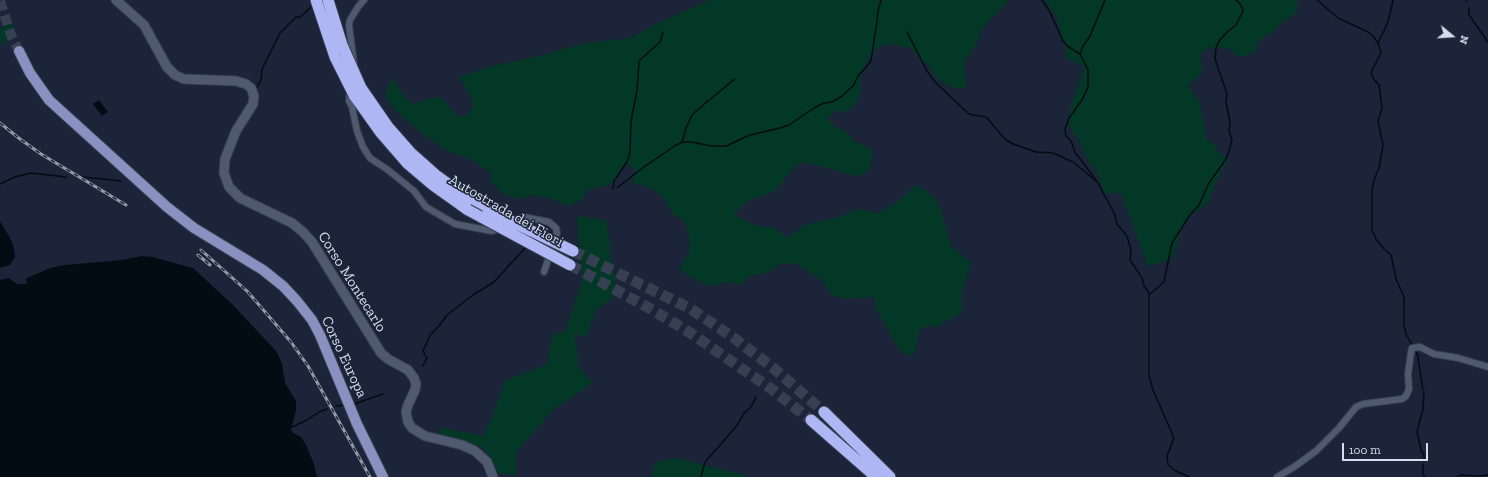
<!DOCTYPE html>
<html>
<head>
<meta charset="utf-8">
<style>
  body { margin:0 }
  #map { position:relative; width:1488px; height:477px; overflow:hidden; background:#1b2438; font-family:"Zilla Slab",serif }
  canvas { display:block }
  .north { position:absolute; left:1432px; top:16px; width:40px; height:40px; -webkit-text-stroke:3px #1b2438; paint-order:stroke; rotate:108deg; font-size:11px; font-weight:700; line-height:16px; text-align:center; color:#d7ddeb }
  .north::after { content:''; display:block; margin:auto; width:14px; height:18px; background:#d7ddeb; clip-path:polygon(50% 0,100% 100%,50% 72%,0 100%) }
  .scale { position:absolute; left:1342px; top:443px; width:86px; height:18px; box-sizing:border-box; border:2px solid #d7ddeb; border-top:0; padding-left:5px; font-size:12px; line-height:14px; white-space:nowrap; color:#d7ddeb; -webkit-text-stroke:3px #1b2438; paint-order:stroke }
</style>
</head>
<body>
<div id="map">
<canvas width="1488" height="477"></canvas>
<div class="north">N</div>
<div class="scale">100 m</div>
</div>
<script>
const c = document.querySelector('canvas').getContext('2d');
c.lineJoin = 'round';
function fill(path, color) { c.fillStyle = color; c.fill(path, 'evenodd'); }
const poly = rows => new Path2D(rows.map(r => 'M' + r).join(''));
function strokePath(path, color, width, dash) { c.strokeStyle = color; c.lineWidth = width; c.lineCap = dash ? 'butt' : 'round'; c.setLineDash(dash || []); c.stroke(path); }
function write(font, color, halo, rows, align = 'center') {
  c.font = font + ' "Zilla Slab",serif'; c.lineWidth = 3; c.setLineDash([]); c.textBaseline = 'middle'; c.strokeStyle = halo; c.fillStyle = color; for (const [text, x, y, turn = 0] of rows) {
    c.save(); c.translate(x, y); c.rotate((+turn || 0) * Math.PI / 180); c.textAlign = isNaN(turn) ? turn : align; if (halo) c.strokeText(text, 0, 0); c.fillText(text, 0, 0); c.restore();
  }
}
const green = poly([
  [710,0,1009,0,981,30,978,41,964,63,966,88,953,88,942,82,934,74,927,64,910,48,887,44,876,49,868,59,864,69,860,80,861,92,856,103,848,111,836,111,827,119,835,127,847,132,854,141,871,149,873,157,869,170,864,174,856,176,804,162,794,167,776,190,767,195,755,198,745,203,734,215,760,227,773,227,788,238,804,225,839,217,858,209,878,213,899,201,915,185,927,191,935,198,941,210,951,246,971,263,961,295,963,312,936,327,927,326,921,328,918,335,915,352,909,356,902,353,893,340,889,330,875,307,875,297,844,299,831,295,823,281,797,264,782,263,770,271,761,275,752,275,747,278,743,285,729,282,708,286,687,275,679,268,685,260,690,248,689,238,686,224,681,218,673,214,667,205,664,198,653,189,639,184,633,185,633,178,637,173,630,165,623,167,619,174,617,179,613,182,608,185,587,190,582,200,569,206,549,198,532,195,519,199,503,194,490,181,491,171,488,171,473,160,447,151,419,131,398,113,385,97,391,79,393,79,406,99,414,104,426,99,441,97,455,114,466,117,473,105,472,98,459,77,488,67,539,56,585,43,631,38,658,23],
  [1046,0,1297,0,1298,4,1296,13,1280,24,1273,32,1264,36,1258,43,1255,52,1244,56,1237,56,1232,50,1225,48,1211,47,1206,49,1200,55,1202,69,1200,76,1193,80,1188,86,1200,103,1206,139,1213,144,1217,150,1228,160,1218,178,1207,204,1188,217,1183,224,1174,255,1170,260,1148,266,1121,193,1105,193,1096,170,1088,161,1078,139,1070,129,1068,117,1075,94,1084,71,1083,66,1067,59,1062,34,1057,18],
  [11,23,17,35,0,44,0,29],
  [577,216,606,220,617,294,596,310,587,336,575,335,579,367,593,383,555,408,516,452,516,475,499,473,483,447,438,433,440,427,483,436,492,417,505,381,547,364,553,334,565,332,582,282],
  [677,458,744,475,749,477,651,477,656,462]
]);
const water = poly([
  [99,100,108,112,102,116,93,104],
  [0,221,12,242,14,249,15,257,10,265,0,268],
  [142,256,152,257,193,268,233,305,276,351,282,363,285,383,296,401,296,410,291,430,293,433,301,437,306,445,314,464,317,477,0,477,0,280,9,278,11,280,18,284,26,284,27,282,25,279,50,268,65,265,122,260]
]);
const stream = poly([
  [1042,0,1050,12,1062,39,1067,46,1080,54,1088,70,1088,87,1082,100,1069,118,1065,129,1066,136,1071,141,1075,152,1098,183,1115,215,1117,224,1127,236,1131,250,1130,260,1142,278,1144,286,1149,293,1149,376,1153,390,1174,438,1167,456,1168,465,1174,470,1189,477],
  [1317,0,1338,18,1368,32,1373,36,1378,43,1381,53,1371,72,1373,78,1379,85,1382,108,1378,121,1383,145,1379,168,1374,180,1372,191,1372,230,1376,239,1384,249,1391,255,1396,279,1404,297,1404,325,1406,334,1412,345],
  [1466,0,1466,1],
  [1469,8,1469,15,1488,42],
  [907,32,927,71,936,83,969,114,986,117,1005,139,1013,144,1036,152,1053,153,1064,158,1073,162,1096,181],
  [1378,43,1388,22,1393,0],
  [1080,54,1083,46,1090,36,1105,0],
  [257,87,261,80,262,69,280,33,296,17,300,17,311,7],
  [682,142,686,128,692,115,703,105,735,79],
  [83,177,121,181],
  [0,184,15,177,31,173,66,177],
  [617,188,641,169,676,145,683,142,691,142,712,146,726,146,750,135,780,128,789,125,814,108,824,103,832,102,842,96,853,86,858,76,871,61,877,21,878,11,881,0],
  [613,189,614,181,627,162,630,153,631,121,637,91,639,61,660,42,663,32],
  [1150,294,1164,282,1172,243,1190,215,1199,205,1209,183,1226,159,1229,151,1232,140,1229,131,1230,122,1226,102,1227,94,1215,59,1216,48,1219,41,1227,32,1236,25,1243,11,1241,5,1236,0],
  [1416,350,1418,357,1423,390],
  [423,366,427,358,423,351,430,335,439,326,447,315,473,295,494,282,526,247],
  [354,404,383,394],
  [336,406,344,405],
  [292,427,307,420,319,412,327,409],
  [1424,460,1424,455,1421,450,1417,432,1423,409,1424,392],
  [1423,464,1423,475,1425,477],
  [701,477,705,462,735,428,741,419,744,413,751,407,756,397],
  [1457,477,1460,475,1479,476,1488,475]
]);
const primaryTunnel = poly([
  [0,1,11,35,19,51]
]);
const motorwayTunnel = poly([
  [573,251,691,309,734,338,772,367,824,412],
  [570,265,649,308,689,332,770,388,811,420]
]);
const minor = poly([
  [354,65,349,25,350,20,358,7,364,0],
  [350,88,349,101,352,107,357,131,363,147,370,158,388,170,414,191,426,207,455,224,492,231,501,228],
  [513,222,524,217,549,222,556,228,557,233,544,272],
  [1277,477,1294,467,1316,451,1339,428,1356,407,1363,404,1402,399,1406,396,1409,389,1408,374,1411,352,1412,348,1420,347,1434,354,1458,358,1488,367]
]);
const secondary = poly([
  [116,0,144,25,167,67,175,75,184,79,236,81,246,84,251,88,254,96,253,104,236,131,225,159,224,173,229,187,240,198,292,223,303,232,312,242,381,353,388,359,408,370,414,378,416,384,415,390,408,405,406,412,408,422,412,428,425,436,462,445,475,451,487,462,493,477]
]);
const primary = poly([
  [19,51,30,73,49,100,167,207,194,228,263,270,283,286,297,301,312,320,320,335,357,424,383,477]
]);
const motorway = poly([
  [361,88,388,127,410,152,437,176,455,189,488,210],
  [354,95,381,133,407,163,433,185,468,210],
  [824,412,890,477],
  [811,420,876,477]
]);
const rail = poly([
  [0,123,20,139,41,154,126,205],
  [201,250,247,291,291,342,308,366,370,477],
  [198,255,210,265]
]);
const motorwayBridge = poly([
  [316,0,335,57,354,95],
  [328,0,342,45,361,88],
  [468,210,570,265],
  [488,210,573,251]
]);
const streetNames = [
  ["Autostrada dei Fiori",506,211,30],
  ["Corso Montecarlo",352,282,58],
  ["Corso Europa",344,357,65]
];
fill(green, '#043826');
fill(water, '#020c12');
strokePath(stream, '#020c12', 1.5);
strokePath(primaryTunnel, '#374053', 10, [10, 5]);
strokePath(motorwayTunnel, '#374053', 11, [11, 5.5]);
strokePath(minor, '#383e4f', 8);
strokePath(secondary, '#383e4f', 11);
strokePath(primary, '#383e4f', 12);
strokePath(motorway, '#383e4f', 13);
strokePath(minor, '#4f5970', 6);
strokePath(secondary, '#4f5970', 9);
strokePath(primary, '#8891bf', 10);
strokePath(motorway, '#aeb6f4', 11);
strokePath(rail, '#939aaa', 3);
strokePath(rail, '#1b2438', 1.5, [4.5]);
strokePath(motorwayBridge, '#383e4f', 13, []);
strokePath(motorwayBridge, '#aeb6f4', 11);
write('15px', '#d7ddeb', '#1b2438', streetNames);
</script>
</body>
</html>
